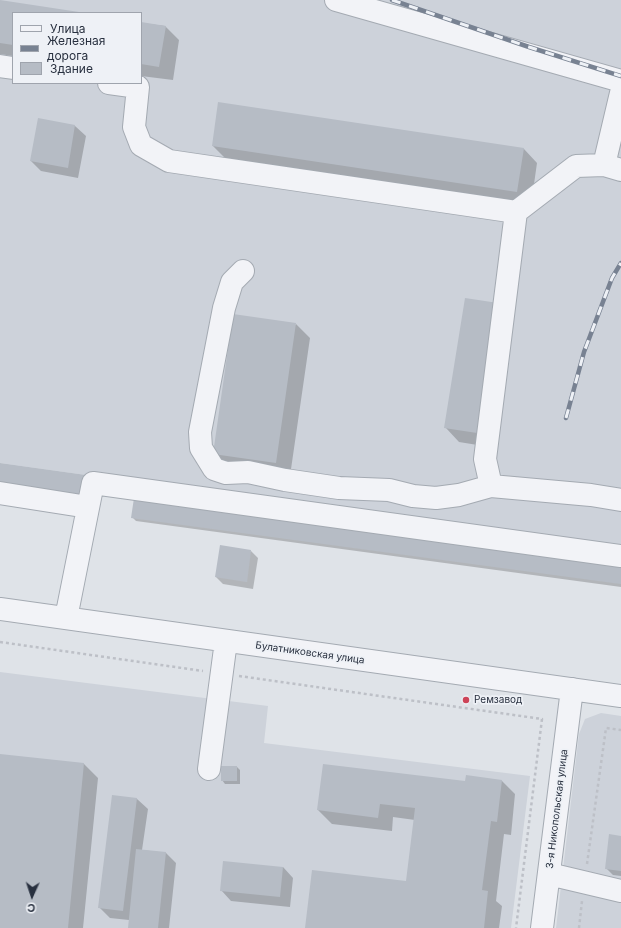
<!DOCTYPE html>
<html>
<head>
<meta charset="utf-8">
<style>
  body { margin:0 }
  #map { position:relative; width:621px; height:928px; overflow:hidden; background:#dfe3e8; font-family:Inter,sans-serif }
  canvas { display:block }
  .legend { position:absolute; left:12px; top:12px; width:130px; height:72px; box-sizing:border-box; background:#eef1f6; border:1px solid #9fa4ad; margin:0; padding:5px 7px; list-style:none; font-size:12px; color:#28303f }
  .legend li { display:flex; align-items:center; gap:8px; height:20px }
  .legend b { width:20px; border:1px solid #9fa4ad }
  .north { position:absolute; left:12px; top:876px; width:40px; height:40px; -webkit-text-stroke:3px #eef1f6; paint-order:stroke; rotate:183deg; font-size:11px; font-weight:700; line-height:16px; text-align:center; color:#28303f }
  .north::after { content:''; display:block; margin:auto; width:14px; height:18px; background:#28303f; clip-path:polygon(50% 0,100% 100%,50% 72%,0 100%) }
</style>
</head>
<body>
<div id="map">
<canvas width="621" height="928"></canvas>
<ul class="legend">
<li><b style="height:5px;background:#f2f3f7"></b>Улица</li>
<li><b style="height:5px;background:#788292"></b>Железная дорога</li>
<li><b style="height:11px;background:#b6bcc5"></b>Здание</li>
</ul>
<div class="north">С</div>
</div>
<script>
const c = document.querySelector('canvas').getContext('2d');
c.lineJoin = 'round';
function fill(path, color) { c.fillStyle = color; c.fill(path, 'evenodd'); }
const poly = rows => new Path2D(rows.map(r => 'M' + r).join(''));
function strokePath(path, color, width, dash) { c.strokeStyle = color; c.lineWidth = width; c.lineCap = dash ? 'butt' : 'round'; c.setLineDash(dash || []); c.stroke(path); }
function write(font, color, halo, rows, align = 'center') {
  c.font = font + ' Inter,sans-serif'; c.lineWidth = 3.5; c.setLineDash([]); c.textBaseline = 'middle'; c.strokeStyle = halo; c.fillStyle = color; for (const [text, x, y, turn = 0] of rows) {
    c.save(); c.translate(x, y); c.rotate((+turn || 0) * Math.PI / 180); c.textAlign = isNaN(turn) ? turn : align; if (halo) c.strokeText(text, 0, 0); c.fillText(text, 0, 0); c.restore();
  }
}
const built = poly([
  [0,0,621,0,621,550,0,463],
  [13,13,141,13,141,83,13,83],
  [0,672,268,706,264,743,530,776,511,928,0,928],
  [601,713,621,716,621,928,556,928,579,734,585,719]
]);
const shadow = poly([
  [0,1,78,13,13,13,13,56,0,54],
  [141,23,165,26,179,40,173,80,141,76],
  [39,119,75,126,86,136,78,178,41,171,31,161],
  [213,146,524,149,537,163,531,205,227,160],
  [466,300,490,447,459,442,446,428],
  [296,324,310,338,290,476,228,467,214,453],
  [132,517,621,565,621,587,136,521],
  [251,551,258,558,253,589,223,584,216,577],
  [0,755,84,764,98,778,83,928,0,928],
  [222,767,237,767,240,770,240,784,225,784,222,780],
  [502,781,515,794,511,835,504,834,496,901,502,906,499,928,306,928,407,882,415,820,393,817,392,831,332,824,318,810,466,782],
  [113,796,137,799,148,809,142,850,166,853,176,863,169,928,129,928,129,920,110,918,99,907],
  [621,837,621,876,613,875,606,868],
  [283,867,293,878,290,907,231,901,221,890]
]);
const building = poly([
  [0,0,79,12,79,13,13,13,13,45,0,43],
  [141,22,166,26,159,67,141,64],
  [218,102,524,148,517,192,212,146],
  [38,118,75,125,68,168,30,161],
  [465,298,498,303,477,433,444,428],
  [233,314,296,323,276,463,213,454],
  [0,463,86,475,83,496,0,483],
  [134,498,621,564,621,584,131,518],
  [220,545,251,550,247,582,215,577],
  [0,754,84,763,68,928,0,928],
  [323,764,465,781,466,775,502,780,497,822,491,821,482,890,488,891,484,928,305,928,312,870,406,881,415,808,380,804,378,818,317,810],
  [221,766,237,766,237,781,221,781],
  [112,795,137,798,123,911,98,908],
  [609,834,621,836,621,871,605,869],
  [136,849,166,852,158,928,128,928],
  [223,861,283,867,280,897,220,891]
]);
const path = poly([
  [0,642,203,671],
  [239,676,542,719,516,928],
  [587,864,606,728,621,730],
  [579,928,582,901]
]);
const minor = poly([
  [336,0,621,81],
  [0,66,13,68],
  [109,83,138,87,134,127,141,145,169,161,516,212,576,166,604,165],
  [621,93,604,165,621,170],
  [243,271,232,282,224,308,200,432,201,448,214,469,226,473,248,472,285,480,339,488,389,490,413,496,436,498,459,495,491,486,591,495,621,500],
  [491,486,485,459,516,212],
  [0,493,88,507],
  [0,609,621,696],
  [66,618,93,483,621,556],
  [209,769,226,641],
  [549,874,621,891],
  [542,928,572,689]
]);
const rail = poly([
  [392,0,529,47,621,76],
  [566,418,584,352,612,278,621,263]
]);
const markers = [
  [466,700,4,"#cd4458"]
];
const streetNames = [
  ["Булатниковская улица",310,653,8],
  ["3-я Никопольская улица",557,809,-83]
];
const poiNames = [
  ["Ремзавод",474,700]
];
fill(built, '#cdd2da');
fill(shadow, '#0003');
fill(building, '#b6bcc5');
strokePath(minor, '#a4aab2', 24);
strokePath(path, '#bdc0c7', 2.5, [3, 3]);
strokePath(minor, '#f2f3f7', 22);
strokePath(rail, '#788292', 4.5);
strokePath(rail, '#eef1f6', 3, [9]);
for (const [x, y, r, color] of markers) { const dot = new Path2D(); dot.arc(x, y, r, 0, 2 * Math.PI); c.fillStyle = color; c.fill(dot); strokePath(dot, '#eef1f6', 1.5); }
write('10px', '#28303f', '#eef1f6', streetNames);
write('10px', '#28303f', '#eef1f6', poiNames, 'left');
</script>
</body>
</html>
